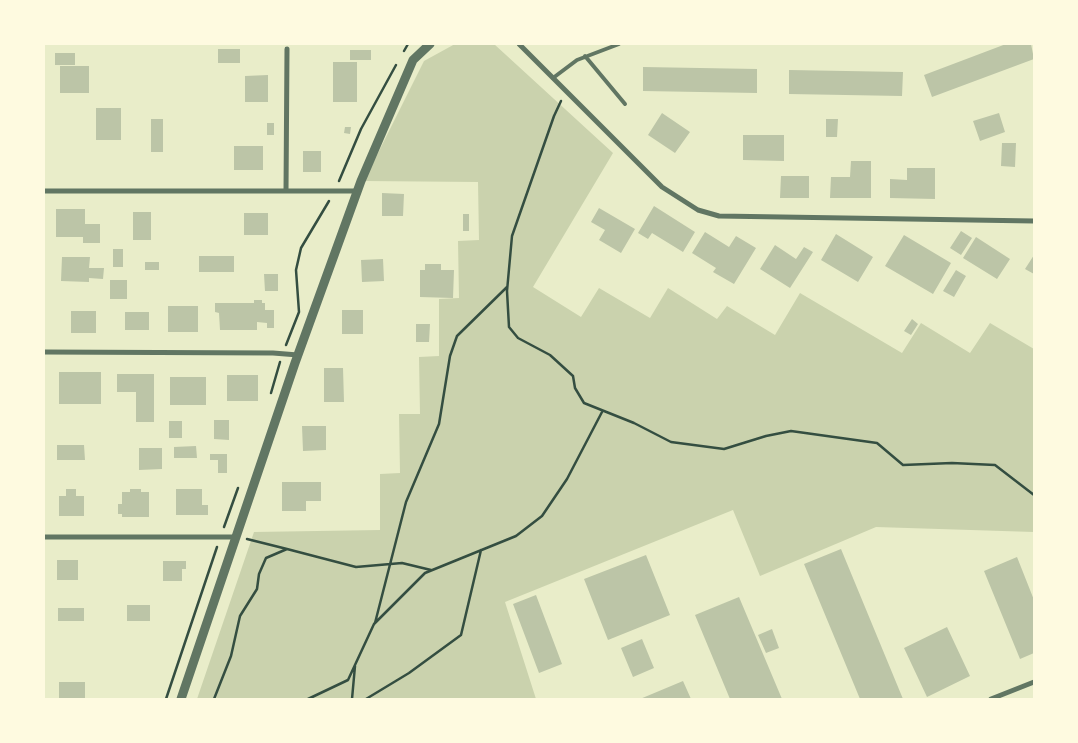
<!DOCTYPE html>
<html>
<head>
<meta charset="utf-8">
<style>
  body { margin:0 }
  #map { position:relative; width:1078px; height:743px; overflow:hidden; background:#e9edc9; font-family:"Source Sans 3",sans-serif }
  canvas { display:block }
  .frame { position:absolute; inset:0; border:45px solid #fefae0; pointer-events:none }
</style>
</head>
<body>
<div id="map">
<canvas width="1078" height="743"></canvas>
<div class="frame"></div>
</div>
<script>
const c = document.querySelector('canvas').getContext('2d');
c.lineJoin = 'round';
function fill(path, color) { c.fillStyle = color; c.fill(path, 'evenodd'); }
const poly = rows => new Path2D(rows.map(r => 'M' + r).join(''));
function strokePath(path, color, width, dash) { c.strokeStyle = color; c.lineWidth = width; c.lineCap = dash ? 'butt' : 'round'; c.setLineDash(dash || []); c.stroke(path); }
const green = poly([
  [455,44,494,44,613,153,533,287,581,317,599,288,650,318,668,288,717,319,727,306,775,335,800,293,902,353,921,323,970,353,990,323,1034,349,1034,532,876,527,760,576,733,510,505,602,536,699,197,699,254,532,380,530,380,474,400,473,399,414,420,414,419,357,439,356,439,299,459,298,458,241,479,240,478,182,364,181,424,61]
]);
const building = poly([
  [1006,44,1031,44,1034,59,932,97,924,75],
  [218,49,240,49,240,63,218,63],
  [350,50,371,50,371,60,350,60],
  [55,53,75,53,75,65,55,65],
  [333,62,357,62,357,102,333,102],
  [60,66,89,66,89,93,60,93],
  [643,67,757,69,757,93,643,91],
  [789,70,903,72,902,96,789,94],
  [268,75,268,102,245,102,245,76],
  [96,108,121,108,121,140,96,140],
  [662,113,690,132,675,153,648,135],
  [999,113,1005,132,980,141,973,121],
  [151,119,163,119,163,152,151,152],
  [826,119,838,119,837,137,826,137],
  [267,123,274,123,274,135,267,135],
  [345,127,351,127,350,134,344,133],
  [743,135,784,135,784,161,743,160],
  [1002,143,1016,143,1015,167,1001,166],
  [234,146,263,146,263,170,234,170],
  [303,151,321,151,321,172,303,172],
  [851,161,871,161,871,198,830,198,831,177,850,177],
  [907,168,935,168,935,199,890,198,890,179,907,180],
  [781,176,809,176,809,198,780,198],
  [382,193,404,194,403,216,382,216],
  [654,206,695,232,683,252,652,233,648,239,638,233],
  [599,208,635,229,621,253,599,240,605,230,591,222],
  [56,209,85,209,85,224,100,224,100,243,83,243,83,237,56,237],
  [133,212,151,212,151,240,133,240],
  [244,213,268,213,268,235,244,235],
  [463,214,469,214,469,231,463,231],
  [961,231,972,238,961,255,950,248],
  [705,232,729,247,736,236,756,248,734,284,713,272,716,268,692,253],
  [836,234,873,257,858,282,821,260],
  [904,235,951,263,933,294,885,266],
  [976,237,1010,259,997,279,963,258],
  [775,245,796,259,804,247,813,252,790,288,760,269],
  [113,249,123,249,123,267,113,267],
  [1034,255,1034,274,1025,269],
  [199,256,234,256,234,272,199,272],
  [62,257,90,257,89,268,104,268,103,279,89,278,89,282,61,281],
  [383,259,384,281,362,282,361,260],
  [145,262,159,262,159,270,145,270],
  [425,264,441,264,441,270,454,270,453,298,420,297,420,270,425,270],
  [956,270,966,276,954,297,943,291],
  [264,274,278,274,278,291,265,291],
  [110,280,127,280,127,299,110,299],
  [254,300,262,300,262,303,265,303,265,310,274,310,274,328,267,328,267,323,257,322,257,330,220,330,219,313,215,312,215,303,254,303],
  [168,306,198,306,198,332,168,332],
  [342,310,363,310,363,334,342,334],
  [71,311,96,311,96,333,71,333],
  [125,312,149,312,149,330,125,330],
  [912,319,918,324,911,335,904,331],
  [416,324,430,324,429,342,416,342],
  [324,368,343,368,344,402,324,402],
  [59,372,101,372,101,404,59,404],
  [117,374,154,374,154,422,136,422,136,392,117,392],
  [227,375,258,375,258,401,227,401],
  [170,377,206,377,206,405,170,405],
  [214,420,229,420,229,440,214,439],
  [169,421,182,421,182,438,169,438],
  [302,426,326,426,326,450,303,451],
  [57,445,84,445,85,460,57,460],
  [196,446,197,458,174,458,174,447],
  [139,448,162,448,162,469,139,470],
  [210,454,227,454,227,473,218,473,218,460,210,460],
  [282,482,321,482,321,501,306,501,306,511,282,511],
  [66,489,76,489,76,496,84,496,84,516,59,516,59,496,66,496],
  [130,489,141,489,141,492,149,492,149,517,122,517,122,514,118,514,118,504,122,504,122,492,130,492],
  [176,489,202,489,202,505,208,505,208,515,176,515],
  [841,549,903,699,860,699,804,564],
  [646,555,670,615,608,640,584,579],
  [1017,557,1034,600,1034,653,1020,659,984,571],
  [57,560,78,560,78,580,57,580],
  [163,561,186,561,186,569,182,569,182,581,163,581],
  [536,595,562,664,539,673,513,604],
  [739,597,782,699,730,699,695,615],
  [127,605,150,605,150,621,127,621],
  [58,608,84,608,84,621,58,621],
  [947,627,970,676,927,697,904,648],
  [772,629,779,648,766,653,758,635],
  [642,639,654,668,633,677,621,648],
  [683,681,691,699,640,699],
  [59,682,85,682,85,699,59,699]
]);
const path = poly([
  [404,51,408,44],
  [561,101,554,116,512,236,507,291,509,327,518,338,550,355,573,376,575,388,584,403,634,423,671,442,724,449,766,436,791,431,877,443,903,465,952,463,995,465,1034,495],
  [339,181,361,129,396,65],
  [286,345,299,312,296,270,301,248,329,201],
  [271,393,280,362],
  [224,527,238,488],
  [247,539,287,549],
  [375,623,406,502,439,424,450,356,457,336,507,287],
  [166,699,217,547],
  [214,699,231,656,240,616,257,589,259,574,266,558,287,549,356,567,402,563,431,570],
  [308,699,348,680,374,624,425,573,516,536,542,516,567,479,602,412],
  [352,699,355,666],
  [366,699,409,673,461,635,481,550]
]);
const service = poly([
  [585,56,625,104],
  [553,78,577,60,619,44]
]);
const minor = poly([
  [519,44,662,187,698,210,719,216,1034,221],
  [44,191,357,191],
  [286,191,287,49],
  [44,352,273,353,298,355],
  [44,537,235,537],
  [991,699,1034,682]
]);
const tertiary = poly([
  [181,699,295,363,361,181,413,60,430,44]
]);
fill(green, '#cad2ad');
fill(building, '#bcc5a7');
strokePath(path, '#344e41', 2.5);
strokePath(service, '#617663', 4);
strokePath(minor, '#617663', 5);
strokePath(tertiary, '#617663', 9);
</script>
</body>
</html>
